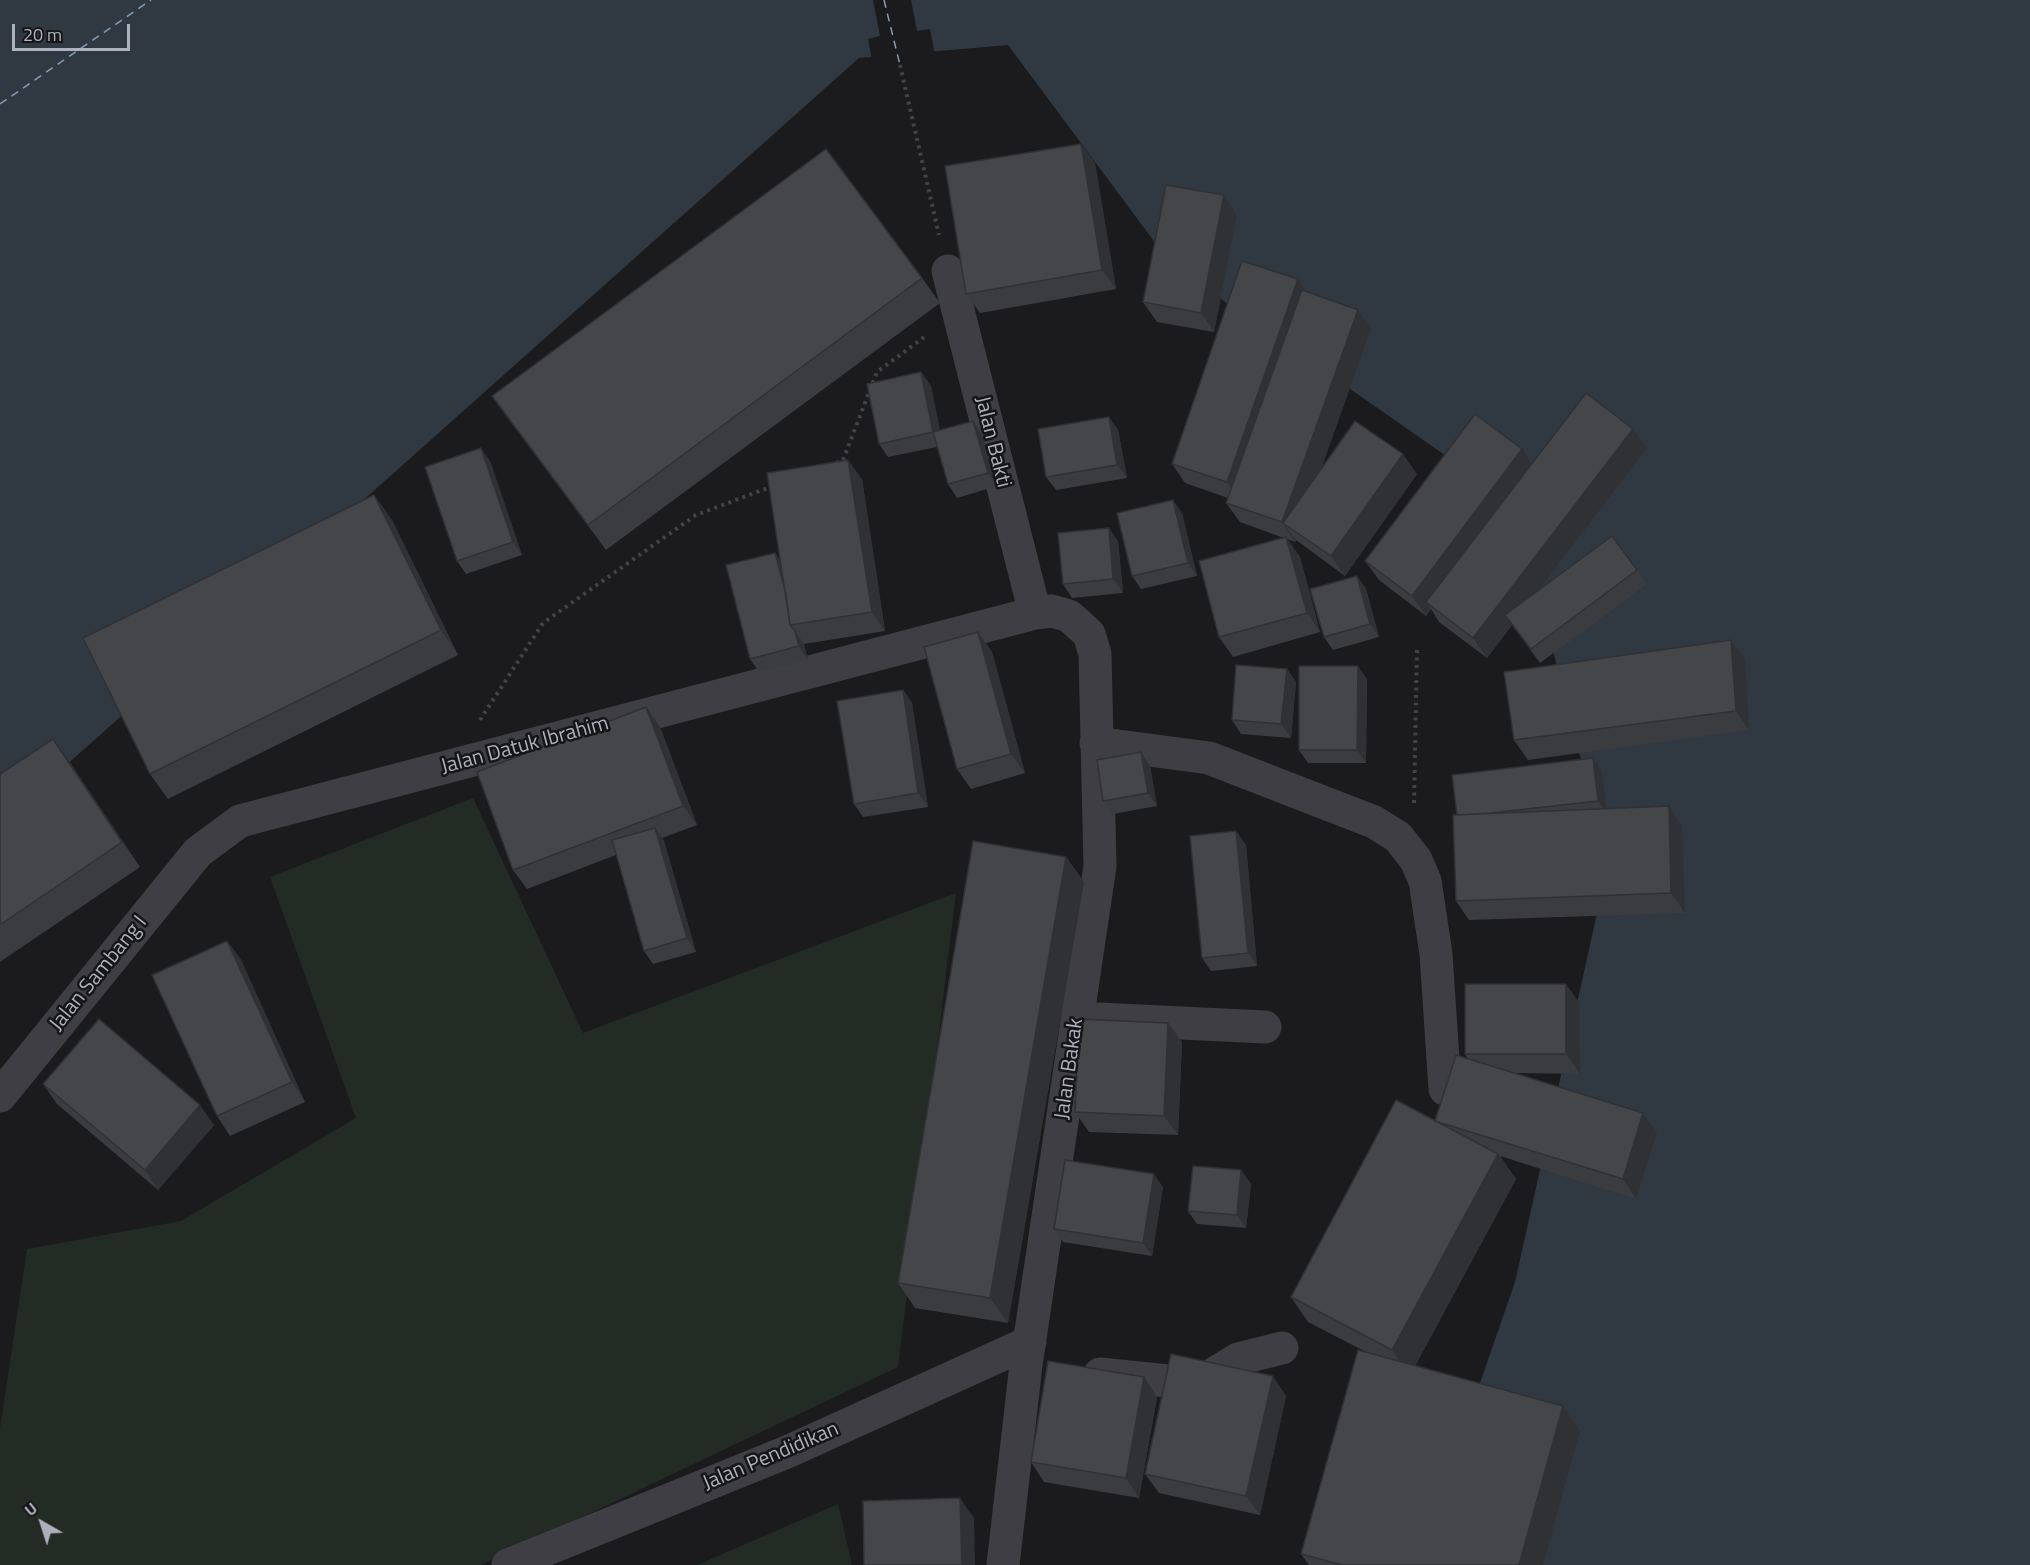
<!DOCTYPE html>
<html>
<head>
<meta charset="utf-8">
<style>
  body { margin:0 }
  #map { position:relative; width:2030px; height:1565px; overflow:hidden; background:#1b1b1d; font-family:"Titillium Web",sans-serif }
  canvas { display:block }
  .north { position:absolute; left:12px; top:1493px; width:60px; height:60px; -webkit-text-stroke:4px #161618; paint-order:stroke; rotate:321deg; font-size:16px; font-weight:700; line-height:24px; text-align:center; color:#adb1bd }
  .north::after { content:''; display:block; margin:auto; width:21px; height:27px; background:#adb1bd; clip-path:polygon(50% 0,100% 100%,50% 72%,0 100%) }
  .scale { position:absolute; left:12px; top:24px; width:118px; height:27px; box-sizing:border-box; border:3px solid #adb1bd; border-top:0; padding-left:8px; font-size:18px; line-height:21px; white-space:nowrap; color:#adb1bd; -webkit-text-stroke:4px #161618; paint-order:stroke }
</style>
</head>
<body>
<div id="map">
<canvas width="2030" height="1565"></canvas>
<div class="north">U</div>
<div class="scale">20 m</div>
</div>
<script>
const c = document.querySelector('canvas').getContext('2d');
c.lineJoin = 'round';
function fill(path, color) { c.fillStyle = color; c.fill(path, 'evenodd'); }
const poly = rows => new Path2D(rows.map(r => 'M' + r).join(''));
function strokePath(path, color, width, dash) { c.strokeStyle = color; c.lineWidth = width; c.lineCap = dash ? 'butt' : 'round'; c.setLineDash(dash || []); c.stroke(path); }
function write(font, color, halo, rows, align = 'center') {
  c.font = font + ' "Titillium Web",sans-serif'; c.lineWidth = 5; c.setLineDash([]); c.textBaseline = 'middle'; c.strokeStyle = halo; c.fillStyle = color; for (const [text, x, y, turn = 0] of rows) {
    c.save(); c.translate(x, y); c.rotate((+turn || 0) * Math.PI / 180); c.textAlign = isNaN(turn) ? turn : align; if (halo) c.strokeText(text, 0, 0); c.fillText(text, 0, 0); c.restore();
  }
}
const green = poly([
  [473,798,583,1033,956,893,898,1367,481,1565,0,1565,0,1428,27,1249,181,1221,356,1118,270,877],
  [838,1504,852,1565,697,1565]
]);
const water = poly([
  [0,0,2030,0,2030,1565,1417,1565,1515,1282,1608,864,1515,504,1171,264,1008,45,859,58,54,776,0,842]
]);
const pier = poly([
  [873,0,911,0,917,31,930,29,935,55,872,60,868,39,880,36]
]);
const ferry = poly([
  [884,0,900,65],
  [0,104,151,0]
]);
const path = poly([
  [900,65,939,235],
  [836,463,843,460,877,372,927,335],
  [480,720,543,623,696,515,773,486],
  [1414,803,1417,648]
]);
const street = poly([
  [948,271,1035,613],
  [1096,743,1209,758,1374,822,1398,837,1416,860,1425,881,1436,954,1445,1089],
  [1078,1018,1265,1027],
  [0,1096,198,852,240,821,1035,613,1052,611,1069,616,1089,634,1095,654,1100,866,1026,1365,1003,1565],
  [1100,1374,1197,1384,1238,1359,1282,1348],
  [508,1565,787,1452,1030,1342]
]);
const wall = poly([
  [1081,144,1095,163,1116,289,980,313,966,294],
  [1237,215,1214,332,1157,322,1143,302],
  [922,278,940,303,606,550,492,396],
  [1298,279,1306,292,1371,329,1321,469,1417,474,1345,576,1296,540,1295,542,1287,539,1300,557,1320,632,1233,657,1219,637,1284,538,1240,522,1226,503,1228,498,1185,483,1172,464],
  [921,372,931,386,940,431,982,435,997,486,957,498,948,484,937,447,888,457,879,444],
  [1109,417,1118,430,1127,478,1056,490,1046,477],
  [1633,429,1647,448,1539,590,1612,536,1647,584,1540,663,1512,625,1487,658,1439,622,1431,609,1426,616,1379,580,1365,561,1532,464],
  [490,461,522,555,466,574,457,561],
  [862,479,885,631,804,644,808,660,759,672,750,659,775,553,780,560],
  [374,495,392,520,458,655,168,799,150,774],
  [1182,513,1197,576,1141,589,1132,576],
  [1118,541,1123,593,1072,598,1063,584],
  [1357,576,1366,589,1379,637,1333,650,1324,637],
  [978,632,992,652,1025,773,971,789,957,769],
  [1745,659,1749,730,1528,760,1514,740],
  [1287,669,1296,682,1291,738,1241,734,1232,720],
  [1367,679,1366,763,1308,763,1299,750],
  [903,690,912,703,928,807,863,817,854,804],
  [646,707,660,727,697,825,662,838,664,841,696,952,653,964,644,951,616,855,527,889,513,870],
  [1141,752,1150,766,1157,806,1113,814,1103,801],
  [1593,758,1602,772,1606,809,1669,806,1682,826,1685,913,1469,920,1456,901,1457,815],
  [71,764,140,867,0,962,0,774],
  [1236,831,1246,845,1257,966,1211,971,1202,958],
  [1066,857,1084,882,1008,1323,915,1308,898,1283],
  [227,941,241,960,305,1102,230,1136,217,1116],
  [1566,984,1579,1003,1580,1074,1515,1073,1657,1133,1636,1199,1500,1156,1516,1179,1415,1366,1563,1406,1580,1431,1543,1565,1309,1565,1301,1554,1368,1353,1308,1322,1291,1297,1435,1121,1468,1059,1465,1054],
  [1168,1023,1182,1042,1178,1135,1089,1132,1075,1112],
  [43,1084,214,1125,158,1190,57,1104],
  [1241,1170,1251,1184,1246,1228,1197,1224,1188,1211],
  [1163,1187,1152,1256,1063,1242,1054,1229],
  [1144,1377,1157,1397,1139,1498,1044,1482,1031,1462],
  [1286,1396,1260,1515,1159,1493,1145,1474]
]);
const shadedWall = poly([
  [1081,144,1095,163,1116,289,1102,270],
  [1224,195,1237,215,1214,332,1201,313],
  [1298,279,1311,299,1241,502,1227,482],
  [1358,310,1371,329,1298,533,1283,523,1296,540,1295,542,1282,522],
  [921,372,931,386,943,446,933,432],
  [1109,417,1118,430,1127,478,1117,465],
  [973,421,982,435,997,486,988,473],
  [1633,429,1647,448,1487,658,1473,638],
  [481,448,490,461,522,555,513,542],
  [1522,449,1536,469,1426,602,1431,609,1426,616,1412,596],
  [1403,454,1417,474,1345,576,1331,556],
  [848,460,862,479,885,631,872,612],
  [374,495,392,520,458,655,441,630],
  [1173,500,1182,513,1197,576,1188,563],
  [1109,528,1118,541,1123,593,1113,579],
  [1286,537,1300,557,1320,632,1307,613],
  [775,553,784,566,793,624],
  [1357,576,1366,589,1379,637,1370,624],
  [795,631,804,644,808,660,799,646],
  [978,632,992,652,1025,773,1011,754],
  [1731,640,1745,659,1749,730,1736,711],
  [1358,666,1367,679,1366,763,1357,750],
  [1287,669,1296,682,1291,738,1281,724],
  [903,690,912,703,928,807,918,793],
  [646,707,660,727,697,825,683,806],
  [53,739,71,764,140,867,122,842],
  [1141,752,1150,766,1157,806,1148,793],
  [1593,758,1602,772,1607,814,1598,801],
  [1669,806,1682,826,1685,913,1671,893],
  [655,828,664,841,696,952,687,938],
  [1236,831,1246,845,1257,966,1248,953],
  [1066,857,1084,882,1008,1323,990,1298],
  [227,941,241,960,305,1102,292,1082],
  [1566,984,1579,1003,1580,1074,1566,1054],
  [1168,1023,1182,1042,1178,1135,1164,1116],
  [200,1105,214,1125,158,1190,145,1170],
  [1643,1113,1657,1133,1636,1199,1623,1179],
  [1498,1154,1516,1179,1410,1375,1392,1350],
  [1241,1170,1251,1184,1246,1228,1237,1215],
  [1154,1174,1163,1187,1152,1256,1143,1243],
  [1273,1376,1286,1396,1260,1515,1246,1496],
  [1144,1377,1157,1397,1139,1498,1126,1478],
  [1563,1406,1580,1431,1543,1565,1519,1565],
  [960,1498,974,1518,975,1565,962,1565]
]);
const building = poly([
  [1081,144,1102,270,966,294,945,166,1081,144],
  [826,149,922,278,588,525,492,396,826,149],
  [1166,185,1224,195,1201,313,1143,302,1166,185],
  [1242,261,1298,279,1227,482,1172,464,1242,261],
  [1302,290,1358,310,1282,522,1226,503,1302,290],
  [921,372,933,432,879,444,867,384,921,372],
  [1586,393,1633,429,1473,638,1426,602,1586,393],
  [1475,414,1522,449,1412,596,1365,561,1475,414],
  [1109,417,1117,465,1046,477,1038,429,1109,417],
  [973,421,988,473,948,484,933,432,973,421],
  [1355,421,1403,454,1331,556,1283,523,1355,421],
  [481,448,513,542,457,561,425,467,481,448],
  [848,460,872,612,790,625,767,473,848,460],
  [374,495,441,630,150,774,83,638,374,495],
  [1173,500,1188,563,1132,576,1117,513,1173,500],
  [1109,528,1113,579,1063,584,1058,533,1109,528],
  [1612,536,1637,570,1531,649,1505,615,1612,536],
  [1286,537,1307,613,1219,637,1199,561,1286,537],
  [775,553,786,594,790,625,795,631,799,646,750,659,726,565,775,553],
  [1357,576,1370,624,1324,637,1310,589,1357,576],
  [978,632,1011,754,957,769,924,647,978,632],
  [1731,640,1736,711,1514,740,1504,672,1731,640],
  [1236,665,1287,669,1281,724,1232,720,1236,665],
  [1299,666,1358,666,1357,750,1299,750,1299,666],
  [903,690,918,793,854,804,837,701,903,690],
  [646,707,683,806,513,870,477,772,646,707],
  [53,739,122,842,0,925,0,774,53,739],
  [1141,752,1148,793,1103,801,1097,760,1141,752],
  [1593,758,1598,801,1490,813,1457,815,1452,775,1593,758],
  [1669,806,1671,893,1456,901,1453,815,1669,806],
  [655,828,687,938,644,951,612,840,655,828],
  [1236,831,1248,953,1202,958,1190,836,1236,831],
  [973,841,1066,857,990,1298,898,1283,973,841],
  [227,941,292,1082,217,1116,152,975,227,941],
  [1465,984,1566,984,1566,1054,1465,1054,1465,984],
  [99,1019,200,1105,145,1170,43,1084,99,1019],
  [1079,1019,1168,1023,1164,1116,1075,1112,1079,1019],
  [1456,1055,1643,1113,1623,1179,1435,1121,1456,1055],
  [1396,1100,1498,1154,1392,1350,1291,1297,1396,1100],
  [1065,1160,1154,1174,1143,1243,1054,1229,1065,1160],
  [1193,1166,1241,1170,1237,1215,1188,1211,1193,1166],
  [1358,1350,1563,1406,1519,1565,1343,1565,1301,1554,1358,1350],
  [1171,1354,1273,1376,1246,1496,1145,1474,1171,1354],
  [1048,1361,1144,1377,1126,1478,1031,1462,1048,1361],
  [960,1498,962,1565,864,1565,863,1501,960,1498]
]);
const streetNames = [
  ["Jalan Bakti",992,442,76],
  ["Jalan Datuk Ibrahim",525,746,-15],
  ["Jalan Sambang I",99,974,-51],
  ["Jalan Bakak",1070,1069,-82],
  ["Jalan Pendidikan",771,1457,-23]
];
fill(green, '#222c24');
fill(water, '#303942');
fill(pier, '#1b1b1d');
strokePath(ferry, '#849cb8', 1.5, [8, 6]);
strokePath(path, '#424349', 4, [3, 4.5]);
strokePath(street, '#3e3e44', 33);
fill(wall, '#3b3c40');
fill(shadedWall, '#303134');
fill(building, '#45464a');
strokePath(building, '#303134', 1.5);
write('21px', '#adb1bd', '#161618', streetNames);
</script>
</body>
</html>
